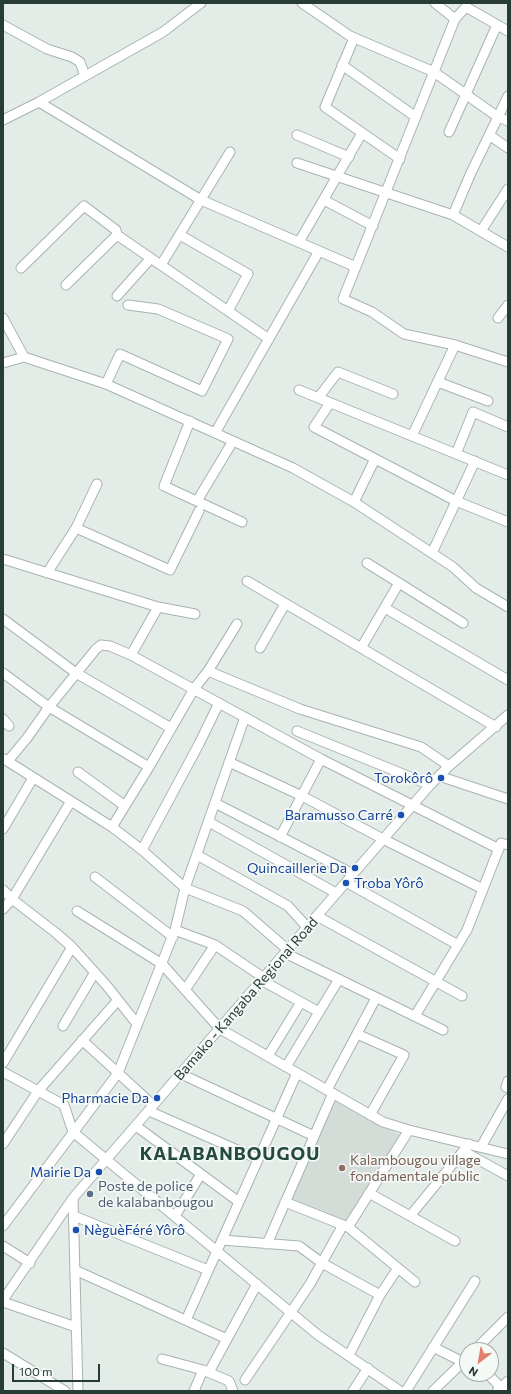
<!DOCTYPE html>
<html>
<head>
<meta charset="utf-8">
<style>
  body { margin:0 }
  #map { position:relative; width:511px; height:1394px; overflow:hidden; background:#e4ece8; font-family:Commissioner,sans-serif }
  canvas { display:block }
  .frame { position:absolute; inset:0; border:4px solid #263c34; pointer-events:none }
  .north { position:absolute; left:459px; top:1342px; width:40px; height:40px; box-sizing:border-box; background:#f5f9f6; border:1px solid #a2ada8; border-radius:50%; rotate:211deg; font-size:11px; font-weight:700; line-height:16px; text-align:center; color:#263c34 }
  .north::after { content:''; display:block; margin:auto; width:14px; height:18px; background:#e2806d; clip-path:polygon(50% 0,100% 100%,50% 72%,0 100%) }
  .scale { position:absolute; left:12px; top:1364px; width:88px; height:18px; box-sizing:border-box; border:2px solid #263c34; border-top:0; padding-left:5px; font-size:12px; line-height:14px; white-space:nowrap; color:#263c34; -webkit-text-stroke:3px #f5f9f6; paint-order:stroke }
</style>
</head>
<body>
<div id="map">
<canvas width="511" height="1394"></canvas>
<div class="frame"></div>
<div class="north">N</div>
<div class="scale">100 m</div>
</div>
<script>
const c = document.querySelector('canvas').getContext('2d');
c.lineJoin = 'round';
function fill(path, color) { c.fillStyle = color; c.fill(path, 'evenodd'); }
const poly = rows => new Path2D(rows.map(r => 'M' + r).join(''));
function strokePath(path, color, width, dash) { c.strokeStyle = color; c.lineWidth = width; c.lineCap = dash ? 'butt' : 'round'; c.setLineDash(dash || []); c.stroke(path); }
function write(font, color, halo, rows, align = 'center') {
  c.font = font + ' Commissioner,sans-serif'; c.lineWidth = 3.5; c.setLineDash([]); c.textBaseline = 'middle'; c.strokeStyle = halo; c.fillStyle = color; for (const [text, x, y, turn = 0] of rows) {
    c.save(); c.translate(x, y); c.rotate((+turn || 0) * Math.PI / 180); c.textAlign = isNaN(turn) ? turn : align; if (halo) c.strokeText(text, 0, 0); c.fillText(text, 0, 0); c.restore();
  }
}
const built = poly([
  [335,1098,401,1136,346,1223,290,1200]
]);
const minor = poly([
  [302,3,350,36,434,72,498,117,508,121],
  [435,3,455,19],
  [3,25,47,49,72,57,80,62,85,76],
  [508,31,466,7,455,19,343,299,372,312,404,334,455,345,508,362],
  [354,38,325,107,400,159],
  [342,65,416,117],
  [39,102,201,200,356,267],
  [3,120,39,102,163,32,201,3],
  [449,132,497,25],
  [297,135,349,157],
  [489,135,508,148],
  [297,163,453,215,508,247],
  [324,200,373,226],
  [453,215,470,175,508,96],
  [481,231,508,189],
  [180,235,248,274,228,311],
  [299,242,362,133],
  [161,265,230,152],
  [21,268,84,206,116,230,117,235,269,339],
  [66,285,117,235],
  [117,296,151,258],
  [3,318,24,357],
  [498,318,508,305],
  [3,363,24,357,106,384,293,468,354,502,453,567,476,588,508,607],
  [438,382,488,401],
  [106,384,120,354,202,391,228,339,158,309,128,305],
  [299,390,508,475],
  [318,398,338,372,393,394],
  [330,403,314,427,456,501,508,522],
  [190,421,164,486,242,522],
  [215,433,319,251],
  [412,436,455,345],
  [456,454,473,412,508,427],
  [197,501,233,441],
  [354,502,375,459],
  [76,528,170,570,199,511],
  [432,553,475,461],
  [3,559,158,607,195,614],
  [367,563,463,623],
  [47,573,76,528,97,484],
  [247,581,496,727],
  [385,608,508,680],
  [3,619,76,673,171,728],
  [260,648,285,604],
  [361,648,399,583],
  [131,655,158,607],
  [208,671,300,709,421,747,449,766],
  [3,673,49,707,149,767],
  [3,719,9,726],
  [297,731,430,785],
  [4,759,112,827,142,850,185,888,243,911,288,950],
  [8,761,27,738,49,707,96,649,101,645,110,646,131,655,321,759,499,849],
  [229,762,302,796,383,839,483,889],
  [78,772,125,806],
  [439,776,508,799],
  [215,803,353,874],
  [209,822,336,893],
  [112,827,149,767,194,689,208,671,237,624],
  [3,829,33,778],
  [280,837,321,759],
  [142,850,199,744,219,703],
  [197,855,288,906,307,927],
  [95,877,173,937],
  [346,882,458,945],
  [3,890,12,899,56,933,72,947,107,986,137,1024],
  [3,909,12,899,71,801],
  [77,911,162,964,220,1029,383,1122,409,1130,508,1154],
  [317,916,462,996],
  [175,930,215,945,264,978],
  [285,953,443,1030],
  [261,980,319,1012],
  [185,990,215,945],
  [415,1016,467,930,501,843,508,845],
  [63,1026,95,972],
  [357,1034,404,1055,370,1115],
  [82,1040,153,1105],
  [268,1056,301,1002],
  [3,1063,72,947],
  [286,1067,339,979],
  [3,1072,64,1105,73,1132,318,1335,400,1391],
  [181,1074,314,1136],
  [508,1081,506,1087,508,1088],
  [327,1090,376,998],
  [149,1111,258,1159],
  [136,1126,239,1202],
  [3,1144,38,1091,118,1000],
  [481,1147,508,1099],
  [463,1151,508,1176],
  [369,1193,455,1241],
  [73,1198,78,1391],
  [285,1202,348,1227,415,1282],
  [74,1216,208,1270],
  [175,1216,201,1174],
  [410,1216,469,1144],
  [3,1226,118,1073,175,930,185,888,245,717],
  [348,1227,409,1130],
  [222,1240,299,1246,322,1263,380,1295],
  [267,1244,333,1093],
  [3,1246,30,1263],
  [75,1270,227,1339],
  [3,1300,73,1198,430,785,449,766,508,715],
  [3,1302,76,1327],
  [186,1320,297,1073],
  [433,1347,463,1362],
  [475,1350,508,1317],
  [3,1353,65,1391],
  [349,1355,380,1295,398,1268],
  [162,1359,203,1370,229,1381,233,1391],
  [209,1372,257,1284],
  [488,1374,504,1391],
  [245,1380,310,1284,343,1225],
  [194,1391,203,1370],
  [353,1391,368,1368],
  [406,1391,475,1281],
  [433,1391,467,1358],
  [497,1391,508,1381]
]);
const markers = [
  [441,778,4,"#1a4fb4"],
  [401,815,4,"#1a4fb4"],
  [355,868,4,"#1a4fb4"],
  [346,883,4,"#1a4fb4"],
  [157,1098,4,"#1a4fb4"],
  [342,1168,4,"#8d6e63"],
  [99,1172,4,"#1a4fb4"],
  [90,1194,4,"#5c6f8a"],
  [76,1230,4,"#1a4fb4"]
];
const transitNames = [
  ["Torokôrô",433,778],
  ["Baramusso Carré",393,815],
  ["Quincaillerie Da",347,868],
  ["Troba Yôrô",354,883,"left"],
  ["Pharmacie Da",149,1098],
  ["Mairie Da",91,1172],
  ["NèguèFéré Yôrô",84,1230,"left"]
];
const streetNames = [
  ["Bamako - Kangaba Regional Road",246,999,-49]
];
const educationNames = [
  ["Kalambougou village",350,1160],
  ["fondamentale public",350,1176]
];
const serviceNames = [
  ["Poste de police",98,1186],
  ["de kalabanbougou",98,1202]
];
const districtNames = [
  ["KALABANBOUGOU",230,1154]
];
fill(built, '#d3dcd7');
strokePath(minor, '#a7b4ae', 11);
strokePath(minor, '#fff', 9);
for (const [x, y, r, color] of markers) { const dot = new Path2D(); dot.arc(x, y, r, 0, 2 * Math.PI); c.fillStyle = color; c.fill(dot); strokePath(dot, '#f5f9f6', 1.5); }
write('14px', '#164399', '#f5f9f6', transitNames, 'right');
write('14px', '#263c34', '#f5f9f6', streetNames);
write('14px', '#785e54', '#f5f9f6', educationNames, 'left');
write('14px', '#4e5e75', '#f5f9f6', serviceNames, 'left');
c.letterSpacing = '1px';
write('bold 18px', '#244b3f', '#f5f9f6', districtNames);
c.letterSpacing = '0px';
</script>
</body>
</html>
